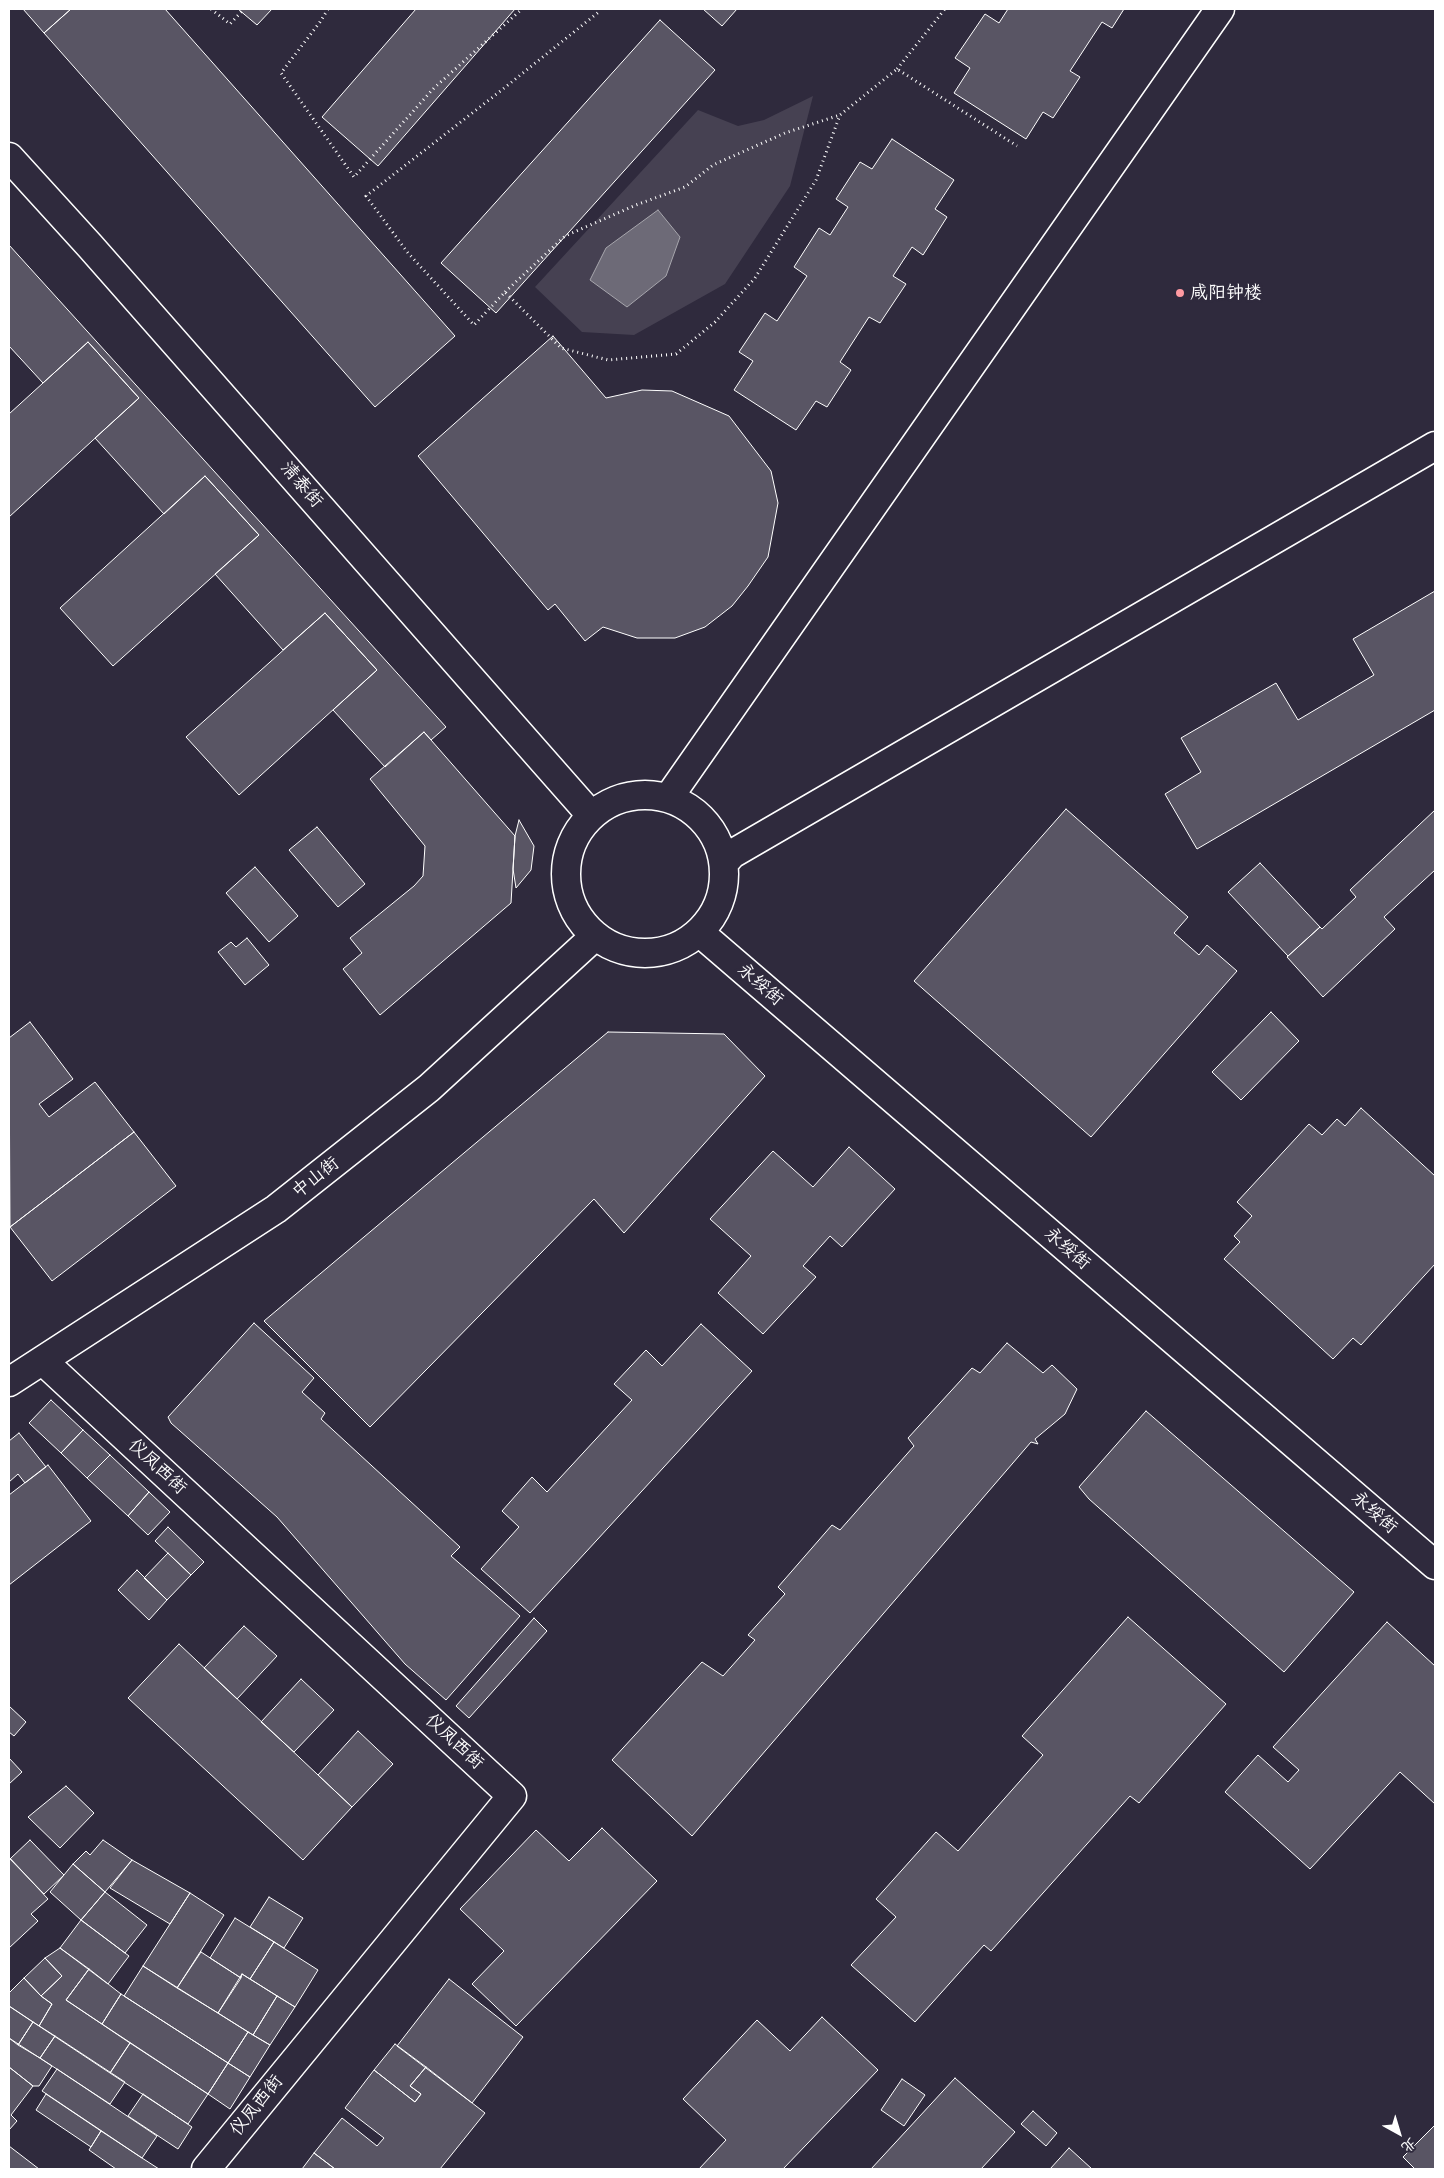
<!DOCTYPE html>
<html>
<head>
<meta charset="utf-8">
<style>
  body { margin:0 }
  #map { position:relative; width:1444px; height:2178px; overflow:hidden; background:#2f2a3d; font-family:Pangolin,"LXGW WenKai TC",sans-serif }
  canvas { display:block }
  .frame { position:absolute; inset:0; border:10px solid #fff; pointer-events:none }
  .north { position:absolute; left:1374px; top:2108px; width:50px; height:50px; -webkit-text-stroke:4px #2f2a3d; paint-order:stroke; rotate:141deg; font-size:14px; font-weight:700; line-height:20px; text-align:center; color:#fff }
  .north::after { content:''; display:block; margin:auto; width:18px; height:22px; background:#fff; clip-path:polygon(50% 0,100% 100%,50% 72%,0 100%) }
</style>
</head>
<body>
<div id="map">
<canvas width="1444" height="2178"></canvas>
<div class="frame"></div>
<div class="north">北</div>
</div>
<script>
const c = document.querySelector('canvas').getContext('2d');
c.lineJoin = 'round';
function fill(path, color) { c.fillStyle = color; c.fill(path, 'evenodd'); }
const poly = rows => new Path2D(rows.map(r => 'M' + r).join(''));
function strokePath(path, color, width, dash) { c.strokeStyle = color; c.lineWidth = width; c.lineCap = dash ? 'butt' : 'round'; c.setLineDash(dash || []); c.stroke(path); }
function write(font, color, halo, rows, align = 'center') {
  c.font = font + ' Pangolin,"LXGW WenKai TC",sans-serif'; c.lineWidth = 5; c.setLineDash([]); c.textBaseline = 'middle'; c.strokeStyle = halo; c.fillStyle = color; for (const [text, x, y, turn = 0] of rows) {
    c.save(); c.translate(x, y); c.rotate((+turn || 0) * Math.PI / 180); c.textAlign = isNaN(turn) ? turn : align; if (halo) c.strokeText(text, 0, 0); c.fillText(text, 0, 0); c.restore();
  }
}
const green = poly([
  [813,96,790,186,725,284,634,335,582,332,535,287,698,110,738,126,764,120]
]);
const water = poly([
  [658,210,680,237,666,276,627,307,590,280,606,248,658,210]
]);
const building = poly([
  [23,9,71,9,44,33,23,9],
  [71,9,165,9,455,336,375,407,44,33,71,9],
  [238,9,272,9,257,25,238,9],
  [416,9,515,9,378,166,322,117,416,9],
  [703,9,737,9,722,26,703,9],
  [1008,9,1124,9,1112,28,1102,22,1070,71,1080,77,1053,118,1043,112,1026,139,954,93,970,68,955,58,985,14,999,23,1008,9],
  [660,20,715,70,496,313,441,263,660,20],
  [892,139,954,180,935,209,947,217,923,255,912,247,893,276,906,284,880,323,869,317,840,362,851,370,827,407,816,401,796,430,734,390,753,361,739,352,765,313,777,321,807,276,794,267,819,228,830,235,848,207,836,199,860,162,872,169,892,139],
  [9,245,446,727,431,740,424,732,385,767,333,710,377,670,325,613,283,650,215,574,259,535,205,476,164,514,95,438,139,398,88,342,43,383,9,346,9,245],
  [553,336,606,398,642,390,672,391,729,416,771,471,778,503,768,557,748,586,732,606,705,627,675,638,637,638,603,627,585,641,555,604,548,610,418,456,553,336],
  [88,342,139,398,9,517,9,414,88,342],
  [205,476,259,535,113,666,60,608,205,476],
  [1435,591,1435,710,1197,849,1165,794,1201,772,1181,738,1276,683,1298,720,1374,675,1353,639,1435,591],
  [325,613,377,670,239,795,186,737,325,613],
  [424,732,515,836,511,903,380,1015,343,969,362,953,350,938,414,886,423,876,425,846,370,779,424,732],
  [1066,809,1188,917,1174,933,1199,955,1207,945,1237,971,1091,1137,914,981,1066,809],
  [1435,810,1435,870,1384,917,1395,929,1323,997,1287,957,1320,927,1322,929,1356,897,1350,890,1435,810],
  [519,820,534,846,531,870,516,888,513,869,515,836,519,820],
  [317,827,365,884,338,907,289,850,317,827],
  [1260,863,1320,927,1288,956,1228,892,1260,863],
  [255,867,298,916,269,942,226,893,255,867],
  [247,938,269,965,245,985,218,952,231,942,236,947,247,938],
  [1271,1012,1299,1041,1241,1100,1212,1072,1271,1012],
  [30,1022,73,1079,39,1104,49,1117,95,1082,134,1132,10,1227,9,1038,30,1022],
  [608,1032,724,1034,765,1076,624,1233,594,1199,370,1427,264,1321,608,1032],
  [1361,1108,1435,1176,1435,1264,1361,1345,1353,1338,1333,1359,1224,1259,1240,1242,1234,1236,1252,1216,1237,1202,1309,1124,1322,1135,1337,1119,1345,1126,1361,1108],
  [134,1132,176,1186,52,1281,10,1227,134,1132],
  [849,1147,895,1189,842,1247,830,1236,803,1266,816,1277,763,1334,718,1293,751,1256,710,1219,773,1151,813,1187,849,1147],
  [254,1323,314,1378,302,1392,325,1413,321,1419,460,1547,451,1556,520,1616,446,1700,405,1664,277,1517,171,1423,168,1417,254,1323],
  [701,1324,752,1371,530,1613,481,1569,519,1527,502,1511,532,1477,547,1492,632,1400,614,1384,646,1350,662,1366,701,1324],
  [1007,1343,1043,1373,1052,1365,1077,1389,1065,1414,1035,1439,1038,1444,1031,1442,692,1836,612,1760,702,1662,723,1676,755,1640,748,1635,785,1594,778,1587,832,1525,840,1530,914,1446,908,1438,972,1368,980,1373,1007,1343],
  [51,1400,83,1430,61,1453,29,1423,51,1400],
  [1146,1411,1354,1592,1284,1672,1089,1499,1079,1487,1146,1411],
  [83,1430,110,1455,87,1478,61,1453,83,1430],
  [19,1433,46,1467,25,1483,18,1474,9,1482,9,1441,19,1433],
  [110,1455,149,1492,128,1516,87,1478,110,1455],
  [48,1465,91,1521,9,1585,9,1495,48,1465],
  [149,1492,170,1512,148,1535,128,1516,149,1492],
  [168,1527,204,1562,191,1575,155,1541,168,1527],
  [168,1553,191,1575,167,1600,144,1578,168,1553],
  [137,1570,167,1600,149,1620,118,1590,137,1570],
  [1128,1617,1226,1704,1139,1803,1130,1796,991,1951,984,1945,915,2022,851,1965,896,1917,876,1899,936,1832,958,1851,1043,1755,1022,1736,1128,1617],
  [534,1618,547,1631,469,1718,456,1706,534,1618],
  [1387,1622,1435,1666,1435,1804,1400,1772,1310,1869,1225,1792,1258,1755,1288,1782,1299,1770,1273,1747,1387,1622],
  [244,1626,277,1656,237,1699,204,1668,244,1626],
  [179,1644,352,1807,303,1860,128,1698,179,1644],
  [301,1679,334,1710,294,1752,261,1722,301,1679],
  [9,1706,26,1722,14,1736,9,1732,9,1706],
  [358,1731,393,1764,352,1807,318,1775,358,1731],
  [9,1758,22,1772,9,1784,9,1758],
  [66,1786,94,1813,60,1848,28,1817,66,1786],
  [602,1828,657,1881,516,2026,472,1984,504,1951,460,1909,536,1830,569,1861,602,1828],
  [30,1840,64,1875,44,1894,10,1859,30,1840],
  [103,1840,132,1860,105,1892,73,1864,86,1851,90,1855,103,1840],
  [9,1857,48,1899,31,1914,38,1921,9,1948,9,1857],
  [132,1860,190,1893,170,1924,110,1888,132,1860],
  [73,1864,105,1892,81,1920,50,1892,73,1864],
  [105,1892,147,1925,125,1953,81,1920,105,1892],
  [190,1893,224,1915,177,1988,143,1966,190,1893],
  [269,1897,303,1918,284,1948,250,1927,269,1897],
  [235,1918,274,1942,250,1979,242,1974,241,1978,210,1958,235,1918],
  [81,1920,129,1956,108,1984,60,1948,81,1920],
  [274,1942,318,1970,295,2007,250,1979,274,1942],
  [60,1948,89,1969,66,2000,130,2043,110,2073,39,2026,52,2004,41,1996,62,1976,45,1958,60,1948],
  [201,1952,241,1978,218,2013,177,1988,201,1952],
  [45,1958,62,1976,41,1996,24,1978,45,1958],
  [143,1966,248,2032,228,2063,124,1996,143,1966],
  [89,1969,121,1994,102,2024,66,2000,89,1969],
  [242,1974,277,1996,253,2035,218,2013,242,1974],
  [24,1978,41,1996,52,2004,39,2026,9,2006,9,1993,24,1978],
  [449,1979,523,2037,472,2103,397,2046,449,1979],
  [121,1994,228,2063,208,2094,102,2024,121,1994],
  [277,1996,295,2007,270,2045,253,2035,277,1996],
  [9,2006,33,2022,18,2045,9,2038,9,2006],
  [822,2017,878,2070,783,2169,699,2169,726,2140,683,2099,757,2020,790,2051,822,2017],
  [33,2022,55,2036,40,2058,18,2045,33,2022],
  [248,2032,270,2045,250,2077,228,2063,248,2032],
  [55,2036,125,2082,110,2104,40,2058,55,2036],
  [9,2038,52,2066,39,2086,33,2086,9,2067,9,2038],
  [130,2043,208,2094,188,2124,110,2073,130,2043],
  [395,2044,426,2067,410,2086,421,2094,415,2102,374,2070,395,2044],
  [228,2063,250,2077,230,2109,208,2094,228,2063],
  [9,2067,33,2086,11,2115,17,2121,9,2130,9,2067],
  [426,2067,485,2113,440,2169,335,2169,314,2153,342,2118,377,2146,384,2138,345,2108,374,2070,415,2102,421,2094,410,2086,426,2067],
  [57,2069,157,2136,142,2158,42,2091,57,2069],
  [955,2078,1015,2132,981,2169,871,2169,955,2078],
  [902,2079,925,2095,904,2126,881,2110,902,2079],
  [46,2094,101,2131,91,2147,36,2110,46,2094],
  [143,2094,192,2127,178,2149,128,2116,143,2094],
  [1033,2111,1057,2133,1046,2146,1021,2124,1033,2111],
  [1435,2125,1435,2169,1415,2169,1403,2157,1435,2125],
  [101,2131,142,2158,159,2169,116,2169,89,2150,101,2131],
  [9,2146,39,2169,9,2169,9,2146],
  [1069,2148,1092,2169,1050,2169,1069,2148],
  [314,2153,335,2169,302,2169,314,2153]
]);
const path = poly([
  [211,9,230,24,244,9],
  [328,9,320,22,281,73,354,177,434,88,522,9],
  [600,9,600,11,503,89,366,196,408,253,474,325,505,292,561,348,608,360,676,354,715,322,755,278,816,180,840,115,897,69,1017,146],
  [897,69,945,9],
  [505,292,565,236,636,205,685,187,713,165,785,133,840,115]
]);
const minor = poly([
  [9,157,90,246,591,815],
  '566 874a79 79 0 1 1 158 0a79 79 0 1 1-158 0Z',
  [669,797,1220,9],
  [724,863,732,854,1435,446],
  [699,932,1435,1565],
  [43,1361,512,1796,206,2169],
  [9,1382,276,1209,429,1088,594,937]
]);
const markers = [
  [1180,293,5,"#ff9aa2"]
];
const poiNames = [
  ["咸阳钟楼",1190,293]
];
const streetNames = [
  ["清泰街",301,485,49],
  ["永绥街",760,985,41],
  ["中山街",316,1178,-38],
  ["永绥街",1067,1249,41],
  ["仪凤西街",157,1467,43],
  ["永绥街",1374,1513,41],
  ["仪凤西街",454,1742,43],
  ["仪凤西街",257,2106,-51]
];
fill(green, '#464152');
fill(water, '#6d6a77');
strokePath(water, '#a7a6ad', 1);
fill(building, '#595564');
strokePath(building, '#fff', 1);
strokePath(minor, '#fff', 31);
strokePath(path, '#fff', 3, [1, 4]);
strokePath(minor, '#2f2a3d', 28);
for (const [x, y, r, color] of markers) { const dot = new Path2D(); dot.arc(x, y, r, 0, 2 * Math.PI); c.fillStyle = color; c.fill(dot); strokePath(dot, '#2f2a3d', 2); }
write('18px', '#fff', '#2f2a3d', poiNames, 'left');
write('18px', '#fff', '#2f2a3d', streetNames);
</script>
</body>
</html>
